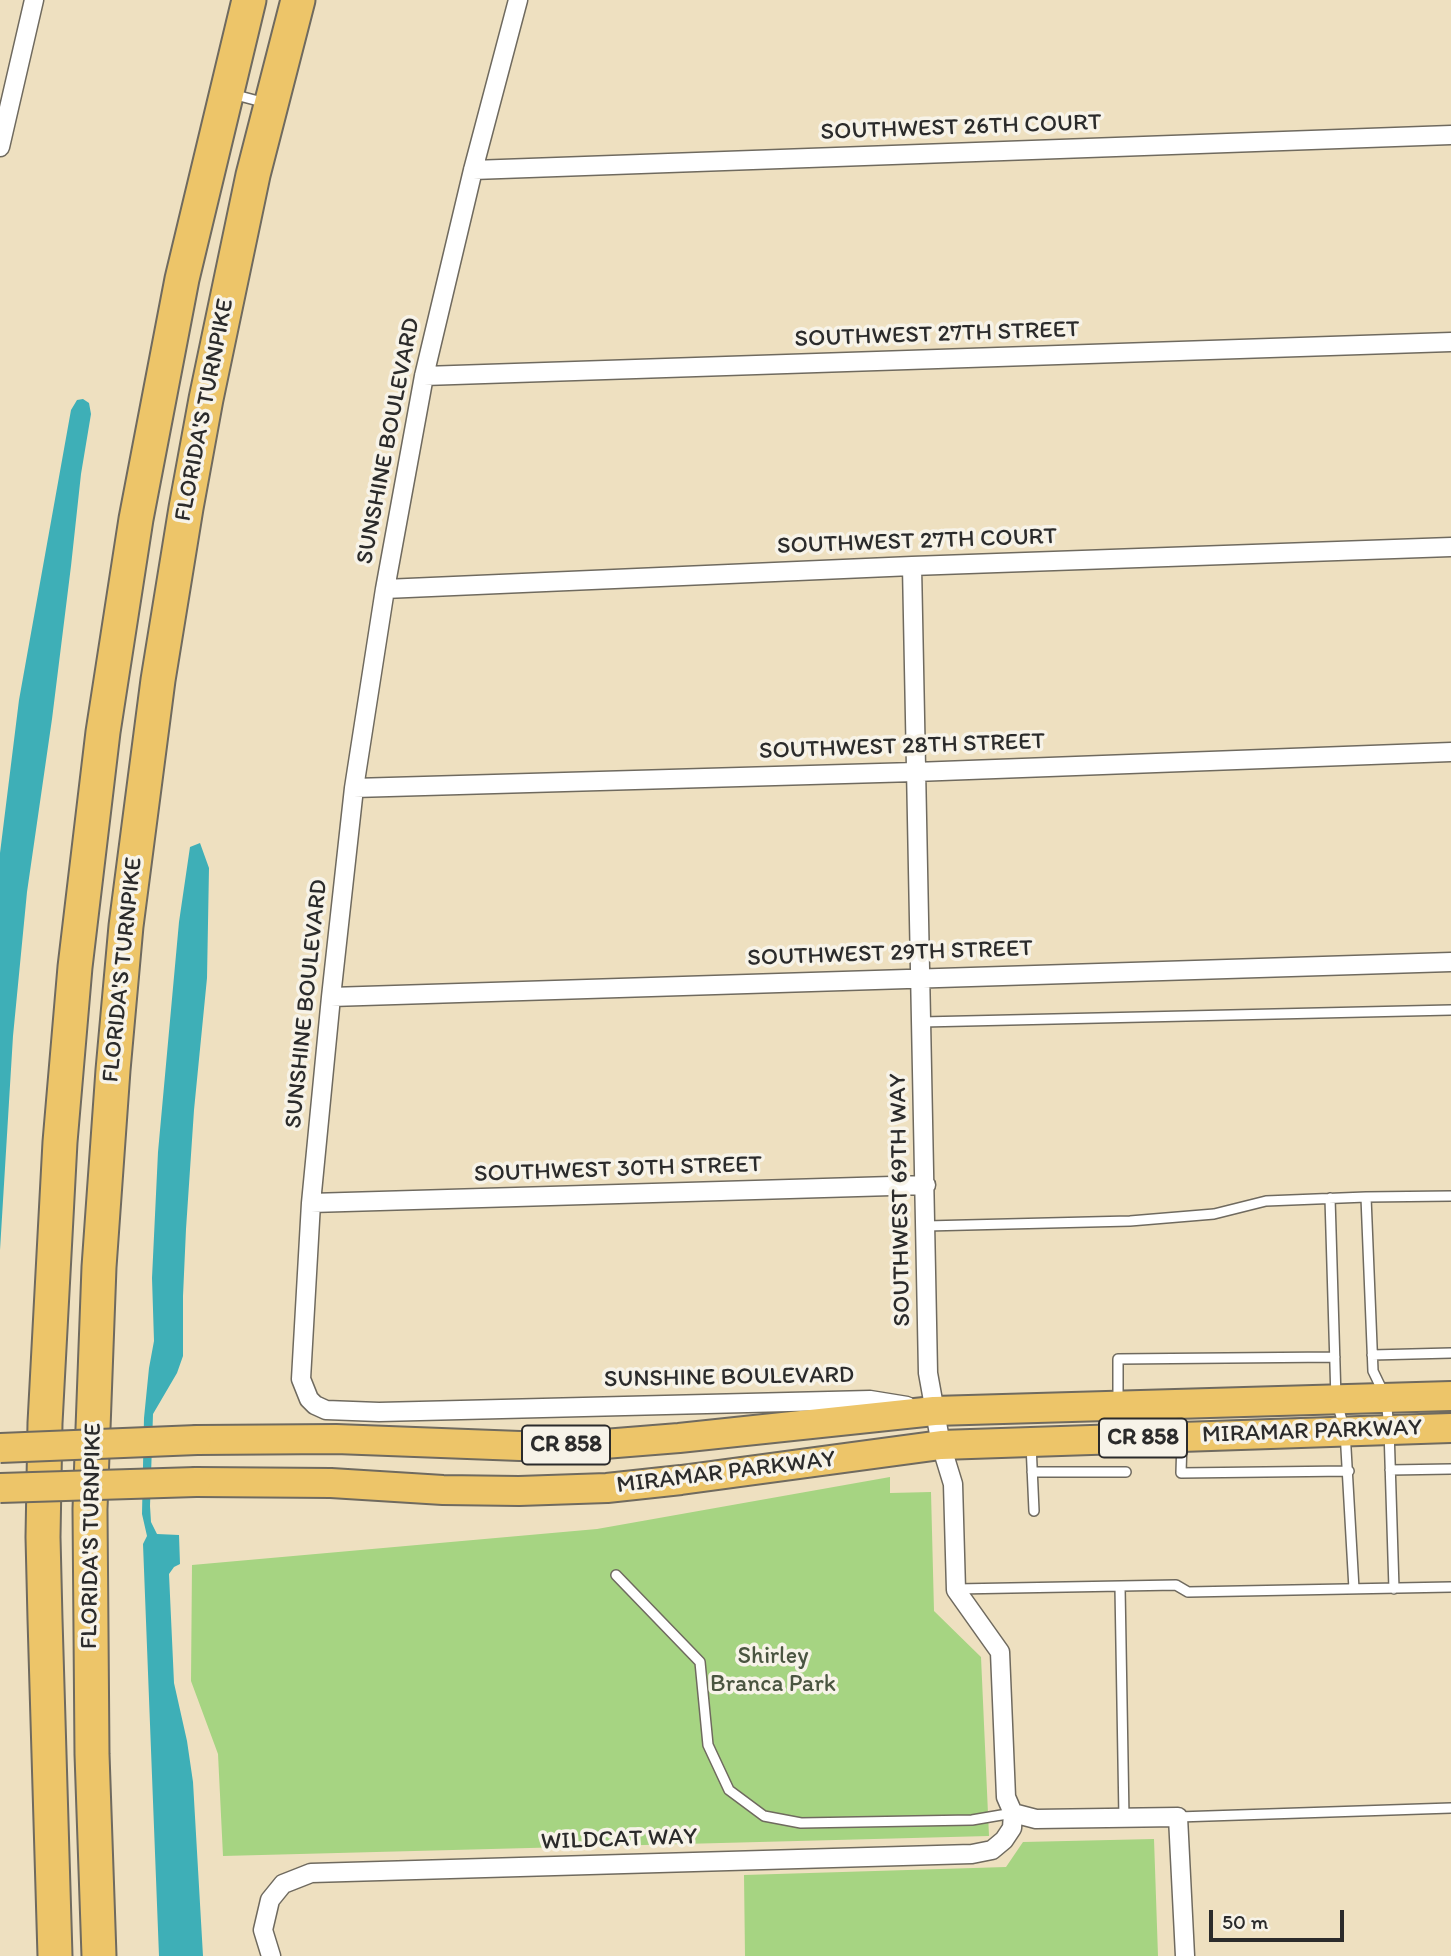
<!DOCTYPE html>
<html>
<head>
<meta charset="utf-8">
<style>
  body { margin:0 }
  #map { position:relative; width:1451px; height:1956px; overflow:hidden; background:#eee0c0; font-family:Itim,sans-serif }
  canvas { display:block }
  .scale { position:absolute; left:1209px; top:1910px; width:135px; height:32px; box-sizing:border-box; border:4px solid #2b2b2b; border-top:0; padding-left:9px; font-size:21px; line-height:24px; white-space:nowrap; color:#2b2b2b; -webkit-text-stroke:5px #f7f3e8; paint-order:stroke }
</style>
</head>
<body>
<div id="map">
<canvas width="1451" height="1956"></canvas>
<div class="scale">50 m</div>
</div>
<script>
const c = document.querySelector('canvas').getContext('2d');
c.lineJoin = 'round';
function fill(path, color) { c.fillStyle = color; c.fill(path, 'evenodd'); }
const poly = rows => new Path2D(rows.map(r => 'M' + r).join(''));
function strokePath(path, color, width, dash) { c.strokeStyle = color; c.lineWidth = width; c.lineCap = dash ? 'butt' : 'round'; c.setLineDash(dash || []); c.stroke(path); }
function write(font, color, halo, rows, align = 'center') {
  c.font = font + ' Itim,sans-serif'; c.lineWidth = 7; c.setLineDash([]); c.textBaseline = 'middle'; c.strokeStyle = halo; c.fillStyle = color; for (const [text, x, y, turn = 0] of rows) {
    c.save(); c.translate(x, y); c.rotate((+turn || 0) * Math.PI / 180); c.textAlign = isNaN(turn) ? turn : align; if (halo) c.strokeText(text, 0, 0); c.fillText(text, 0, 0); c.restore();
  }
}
const green = poly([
  [890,1477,890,1493,931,1492,934,1611,981,1657,989,1836,223,1856,218,1754,191,1681,192,1565,597,1529],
  [1154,1839,1158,1956,745,1956,744,1875,1006,1867,1023,1842]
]);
const water = poly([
  [83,399,89,403,91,414,81,474,71,566,52,719,27,892,13,1036,0,1250,0,853,19,700,71,410,77,400],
  [200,843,209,868,207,978,194,1110,186,1229,183,1296,183,1356,177,1373,153,1414,150,1506,151,1522,157,1534,179,1535,180,1564,174,1567,169,1574,174,1683,187,1741,193,1782,203,1956,159,1956,143,1544,147,1536,142,1514,144,1418,149,1368,154,1341,152,1278,158,1152,179,922,190,847]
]);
const service = poly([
  [232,94,266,103],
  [922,1022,1451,1010],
  [1366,1197,1373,1371,1386,1398,1389,1429,1394,1589],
  [1330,1198,1336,1399,1345,1431,1354,1589],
  [926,1226,1130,1221,1214,1214,1266,1201,1366,1197,1451,1196],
  [1372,1355,1451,1353],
  [1118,1400,1118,1359,1335,1357],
  [1182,1440,1181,1473,1349,1471],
  [1031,1444,1034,1511],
  [1390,1470,1451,1469],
  [1032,1472,1126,1472],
  [616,1575,700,1662,708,1745,729,1790,764,1816,801,1823,972,1820,1013,1813],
  [1120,1587,1124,1818],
  [956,1589,1176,1585,1188,1592,1451,1587],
  [1178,1817,1451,1808]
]);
const minor = poly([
  [518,0,473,170,424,376,385,589,354,788,331,997,311,1203,301,1379,309,1399,315,1405,326,1410,379,1412,870,1400,907,1406],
  [0,147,34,0],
  [473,170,1451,135],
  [424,376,1451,342],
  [385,589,912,566,1451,547],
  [354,788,915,772,1451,752],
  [331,997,1451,962],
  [311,1203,926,1185],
  [1013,1813,1036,1819,1178,1817,1185,1956],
  [271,1956,263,1930,270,1900,283,1884,311,1873,972,1854,992,1850,1004,1840,1012,1828,1013,1813,1006,1797,1000,1652,956,1590,953,1484,941,1445,928,1373,912,566]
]);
const primary = poly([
  [197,1440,336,1439,520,1446,604,1444,679,1438,934,1411,1451,1396],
  [196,1482,331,1483,443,1490,519,1491,607,1488,681,1480,941,1445,1451,1428]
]);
const motorway = poly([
  [55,1956,45,1619,43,1537,45,1423,60,1142,75,967,103,732,136,519,182,279,249,0],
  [99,1956,92,1754,90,1509,99,1267,113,1070,126,926,158,680,186,508,206,399,253,175,298,0]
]);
const primaryBridge = poly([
  [0,1448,197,1440],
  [0,1488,196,1482]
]);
const shields = [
  [1143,1438,88],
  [566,1445,88]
];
const shieldNames = [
  ["CR 858",1143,1438],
  ["CR 858",566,1445]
];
const streetNames = [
  ["SOUTHWEST 26TH COURT",961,128,-2],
  ["SOUTHWEST 27TH STREET",937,335,-2],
  ["FLORIDA'S TURNPIKE",205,410,-79],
  ["SUNSHINE BOULEVARD",389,441,-79],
  ["SOUTHWEST 27TH COURT",917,542,-2],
  ["SOUTHWEST 28TH STREET",902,747,-2],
  ["SOUTHWEST 29TH STREET",890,954,-2],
  ["FLORIDA'S TURNPIKE",123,970,-84],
  ["SUNSHINE BOULEVARD",307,1004,-84],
  ["SOUTHWEST 30TH STREET",618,1170,-2],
  ["SOUTHWEST 69TH WAY",901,1200,-91],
  ["SUNSHINE BOULEVARD",729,1378,-1],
  ["MIRAMAR PARKWAY",1312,1432,-2],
  ["MIRAMAR PARKWAY",726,1473,-7],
  ["FLORIDA'S TURNPIKE",92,1536,-89],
  ["WILDCAT WAY",619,1840,-2]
];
const parkNames = [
  ["Shirley",773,1657],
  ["Branca Park",773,1685]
];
fill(green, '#a6d482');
fill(water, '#3eafb7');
strokePath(service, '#6f6a5f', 12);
strokePath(minor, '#6f6a5f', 21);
strokePath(primary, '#6f6a5f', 32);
strokePath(motorway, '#6f6a5f', 37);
strokePath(service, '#fff', 9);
strokePath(minor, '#fff', 18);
strokePath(primary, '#edc569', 28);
strokePath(motorway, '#edc569', 33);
strokePath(primaryBridge, '#6f6a5f', 32, []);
strokePath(primaryBridge, '#edc569', 28);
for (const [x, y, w] of shields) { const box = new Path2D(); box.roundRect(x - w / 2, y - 19.5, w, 39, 5); c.fillStyle = '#f7f3e8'; c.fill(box); strokePath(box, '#2b2b2b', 2); }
write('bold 23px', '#2b2b2b', null, shieldNames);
write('24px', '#2b2b2b', '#f7f3e8', streetNames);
write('24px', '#4a5541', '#f7f3e8', parkNames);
</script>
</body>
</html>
